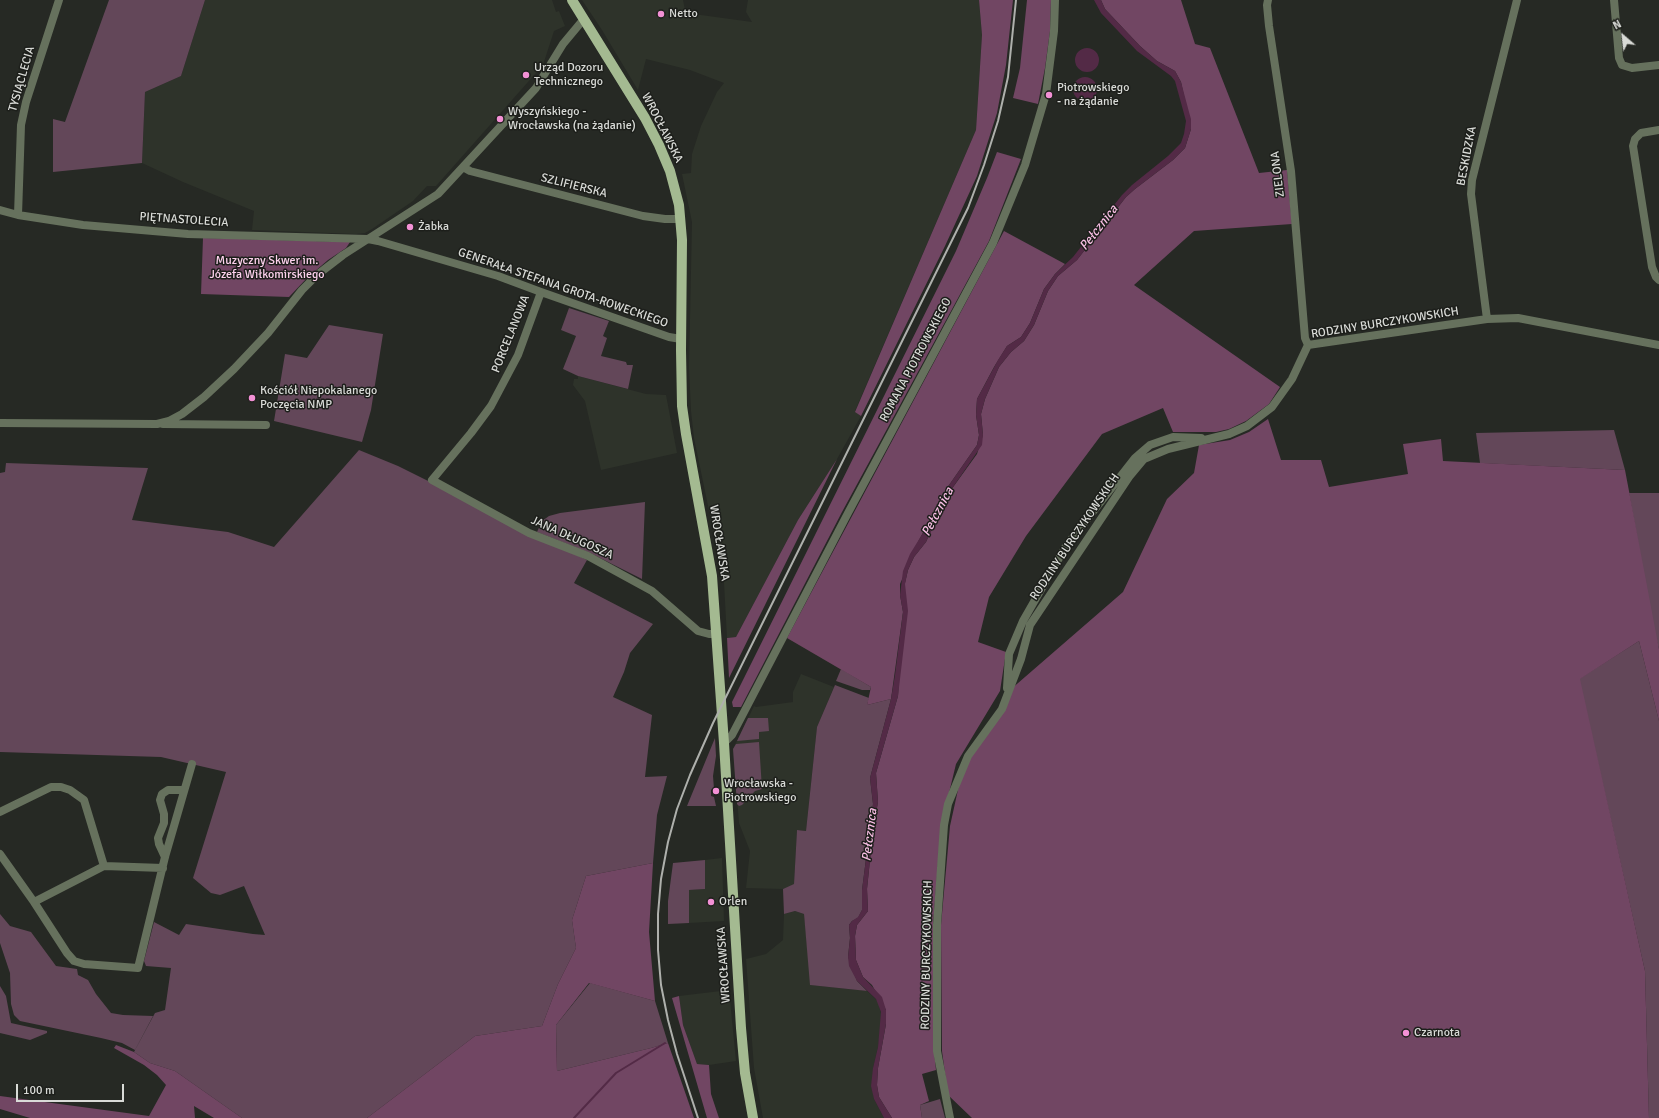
<!DOCTYPE html>
<html>
<head>
<meta charset="utf-8">
<style>
  body { margin:0 }
  #map { position:relative; width:1659px; height:1118px; overflow:hidden; background:#262924; font-family:Signika,sans-serif }
  canvas { display:block }
  .north { position:absolute; left:1603px; top:16px; width:40px; height:40px; -webkit-text-stroke:3px #1d1f1b; paint-order:stroke; rotate:332deg; font-size:11px; font-weight:700; line-height:16px; text-align:center; color:#d9dbd7 }
  .north::after { content:''; display:block; margin:auto; width:14px; height:18px; background:#d9dbd7; clip-path:polygon(50% 0,100% 100%,50% 72%,0 100%) }
  .scale { position:absolute; left:16px; top:1084px; width:108px; height:18px; box-sizing:border-box; border:2px solid #d9dbd7; border-top:0; padding-left:5px; font-size:12px; line-height:14px; white-space:nowrap; color:#d9dbd7; -webkit-text-stroke:3px #1d1f1b; paint-order:stroke }
</style>
</head>
<body>
<div id="map">
<canvas width="1659" height="1118"></canvas>
<div class="north">N</div>
<div class="scale">100 m</div>
</div>
<script>
const c = document.querySelector('canvas').getContext('2d');
c.lineJoin = 'round';
function fill(path, color) { c.fillStyle = color; c.fill(path, 'evenodd'); }
const poly = rows => new Path2D(rows.map(r => 'M' + r).join(''));
function strokePath(path, color, width, dash) { c.strokeStyle = color; c.lineWidth = width; c.lineCap = dash ? 'butt' : 'round'; c.setLineDash(dash || []); c.stroke(path); }
function write(font, color, halo, rows, align = 'center') {
  c.font = font + ' Signika,sans-serif'; c.lineWidth = 3; c.setLineDash([]); c.textBaseline = 'middle'; c.strokeStyle = halo; c.fillStyle = color; for (const [text, x, y, turn = 0] of rows) {
    c.save(); c.translate(x, y); c.rotate((+turn || 0) * Math.PI / 180); c.textAlign = isNaN(turn) ? turn : align; if (halo) c.strokeText(text, 0, 0); c.fillText(text, 0, 0); c.restore();
  }
}
const built = poly([
  [205,0,552,0,556,12,559,11,565,26,554,31,543,65,436,186,427,186,413,201,372,229,365,233,356,234,252,230,254,211,183,182,142,163,145,92,181,76],
  [582,0,683,0,686,15,701,15,752,22,746,12,748,0,979,0,982,35,976,130,855,411,861,416,837,459,798,520,736,637,727,638,724,583,694,438,691,411,689,368,692,222,682,174,691,173,692,154,701,126,717,92,724,83,690,70,646,59,638,90,602,30],
  [578,376,646,394,666,395,677,453,601,470,585,401,573,385,574,379,578,379],
  [801,674,834,687,817,727,806,831,797,830,794,885,783,889,746,888,750,851,739,823,733,749,754,706,756,707,793,702,793,692],
  [722,858,724,921,689,923,689,890,705,889,705,860],
  [795,911,804,914,811,985,867,991,878,1001,881,1013,881,1024,878,1047,873,1068,874,1099,884,1118,763,1118,754,1068,746,959,766,954,783,940,784,914],
  [729,990,736,1061,709,1065,697,1064,683,1025,679,996]
]);
const green = poly([
  [109,0,205,0,181,76,145,92,142,163,53,172,53,119,65,122],
  [569,308,609,321,603,336,607,338,601,356,626,362,627,365,633,365,628,389,578,376,563,369,576,336,561,330],
  [329,325,383,334,371,410,362,442,274,421,285,354,307,358],
  [1614,430,1625,470,1480,463,1476,433],
  [359,450,398,466,587,560,574,583,653,624,630,653,624,672,613,697,652,715,645,777,667,776,657,815,653,863,586,876,572,920,576,948,558,984,542,1026,475,1036,367,1118,242,1118,175,1071,150,1063,134,1052,155,1013,165,1010,171,968,146,966,144,961,154,922,179,935,186,924,253,934,265,935,244,886,220,895,211,893,193,878,226,772,161,757,0,752,0,473,5,472,6,463,148,468,132,520,228,532,274,547],
  [1629,493,1659,493,1659,649,1654,631],
  [645,502,642,579,590,553,537,532,542,521,549,516,560,513],
  [1639,641,1659,721,1659,1118,1649,1118,1645,971,1579,679],
  [841,669,871,687,870,690,862,690,836,681],
  [835,685,869,698,867,705,891,699,870,778,873,804,862,890,862,910,858,918,852,921,849,925,850,938,848,957,857,981,867,991,810,985,804,914,795,911,784,914,783,889,794,884,797,830,806,831,817,727],
  [748,718,768,718,769,731,759,732,759,739,737,741],
  [715,738,716,756,713,776,714,789,711,790,711,796,714,797,716,806,687,806],
  [759,742,762,789,755,791,742,805,739,806,737,804,733,749,736,744],
  [705,860,705,889,689,890,689,923,668,924,668,901,673,863],
  [0,914,10,926,31,932,56,966,77,969,78,975,88,980,96,994,111,1013,123,1015,153,1016,135,1050,122,1043,101,1038,20,1021,14,1015,11,1004,10,973,0,943],
  [590,983,655,1001,668,1043,651,1048,557,1071,556,1025],
  [0,986,6,996,11,1023,47,1031,47,1033,30,1040,0,1033],
  [940,1099,945,1118,922,1118,920,1105]
]);
const forest = poly([
  [979,0,1013,0,1006,65,997,113,977,176,945,246,861,416,855,412,976,130,982,35],
  [1027,0,1051,0,1050,31,1045,68,1038,104,1013,98,1020,68],
  [1101,0,1181,0,1195,44,1210,48,1259,173,1287,170,1292,224,1194,231,1134,285,1280,387,1269,404,1246,421,1229,429,1216,432,1173,432,1163,408,1102,434,1026,536,989,597,978,642,1006,652,1000,691,956,764,941,826,933,925,934,1051,936,1070,922,1074,929,1101,920,1105,922,1118,892,1118,879,1097,877,1085,878,1068,886,1024,886,1010,872,985,863,977,856,960,855,936,857,925,868,911,867,889,873,831,878,802,876,773,898,696,905,583,908,570,914,557,926,542,933,527,938,511,951,490,977,454,983,435,981,414,985,399,999,367,1011,352,1024,341,1034,325,1048,291,1058,276,1077,260,1126,197,1135,189,1173,160,1185,148,1191,129,1181,82,1175,71,1157,61,1140,46,1105,9],
  [997,152,1021,159,989,241,842,512,741,707,733,707,732,702,744,678,956,251,987,178],
  [1004,231,1065,264,1055,274,1044,289,1030,323,1021,337,1007,346,994,367,977,399,976,415,979,435,977,445,947,488,919,540,900,584,900,595,903,612,891,699,867,705,871,687,787,638],
  [203,238,350,242,346,248,328,260,307,278,289,297,201,294],
  [1268,419,1281,460,1321,460,1329,487,1408,474,1403,444,1441,439,1443,461,1625,470,1659,649,1659,721,1639,641,1580,679,1645,971,1649,1118,972,1118,948,1095,942,1051,941,925,950,826,963,767,1010,690,1123,592,1167,499,1194,473,1199,445,1230,440,1249,432],
  [837,459,729,678,727,638,736,637,798,520],
  [653,863,649,932,655,1001,589,983,556,1025,557,1071,651,1048,668,1043,694,1118,367,1118,475,1036,542,1026,558,984,576,948,572,920,586,876],
  [679,996,683,1025,697,1064,709,1065,711,1094,719,1118,707,1118,672,998],
  [116,1045,134,1052,150,1063,175,1071,242,1118,214,1118,194,1106,195,1118,30,1118,0,1109,0,1096,149,1116,166,1085,157,1075,144,1065,114,1048]
]);
const water = poly([
  [1094,0,1101,0,1105,9,1140,46,1157,61,1175,71,1181,82,1189,112,1191,119,1191,129,1185,148,1173,160,1135,189,1126,197,1077,260,1058,276,1048,291,1034,325,1024,341,1011,352,999,367,985,399,981,414,983,435,982,445,951,490,938,511,933,527,926,542,914,557,908,570,905,584,908,611,898,696,876,773,878,802,873,831,867,889,868,911,857,925,855,936,856,960,863,977,882,997,886,1010,886,1024,878,1068,877,1085,879,1097,892,1118,884,1118,874,1099,871,1086,873,1068,878,1047,881,1012,876,999,857,981,849,966,848,957,850,938,849,925,852,921,858,917,862,910,862,890,873,804,870,778,891,699,895,675,903,612,900,595,903,571,910,554,926,528,947,488,977,445,979,435,976,415,977,399,998,360,1007,346,1021,337,1030,323,1044,289,1055,274,1073,257,1122,195,1132,185,1168,156,1181,143,1184,134,1186,121,1175,81,1171,76,1137,51,1101,13],
  '1075 60a12 12 0 1 1 24 0a12 12 0 1 1-24 0Z',
  '1073 89a12 12 0 1 1 24 0a12 12 0 1 1-24 0Z'
]);
const stream = poly([
  [574,1118,616,1073,665,1043]
]);
const minor = poly([
  [1268,0,1267,5,1269,26,1291,171,1305,338,1308,345],
  [1614,0,1619,58,1622,65,1632,68,1659,65],
  [1659,130,1641,133,1635,139,1633,146,1652,267,1656,277,1659,280],
  [463,167,470,171,643,216,665,219,681,219],
  [0,210,18,215,83,225,188,234,368,239,378,241,498,276,541,292,669,337,681,339],
  [18,215,21,125,26,102,59,0],
  [541,292,518,355,491,406,471,433,432,480,529,533,588,556,652,591,698,631,709,634,717,634],
  [1487,319,1471,194,1472,180,1517,0],
  [1308,345,1487,319,1518,318,1659,345],
  [0,423,157,424,169,421,182,414,204,397,234,369,268,333,302,290,317,275,343,255,438,194,536,88,563,44,583,20],
  [163,424,266,425],
  [1007,688,1009,654,1023,621,1066,546,1135,458,1150,445,1173,437,1201,438],
  [724,743,732,735,848,513,993,243,1025,165,1046,94,1054,31,1055,0],
  [0,812,51,787,61,787,70,790,84,800,104,866],
  [0,854,34,902,67,953,74,961,84,964,138,968,165,857,192,764],
  [165,857,159,844,158,838,164,823,164,814,160,800,162,794,168,790,184,790],
  [34,902,104,866,163,868],
  [950,1118,937,1051,937,925,944,825,948,804,968,756,1002,709,1021,659,1030,625,1129,477,1144,459,1168,449,1229,434,1247,426,1272,407,1292,379,1308,345]
]);
const major = poly([
  [572,0,645,118,659,145,670,171,679,205,682,240,681,350,682,406,686,434,712,576,724,743,741,1028,745,1073,753,1118]
]);
const rail = poly([
  [698,1118,677,1054,668,1020,661,985,658,950,658,914,661,879,668,842,677,809,690,775,713,723,968,208,984,165,998,121,1008,77,1016,0]
]);
const markers = [
  [661,14,4,"#f391d5"],
  [526,75,4,"#f391d5"],
  [1049,95,4,"#f391d5"],
  [500,119,4,"#f391d5"],
  [410,227,4,"#f391d5"],
  [252,398,4,"#f391d5"],
  [716,791,4,"#f391d5"],
  [711,902,4,"#f391d5"],
  [1406,1033,4,"#f391d5"]
];
const poiNames = [
  ["Netto",669,14],
  ["Urząd Dozoru",534,68],
  ["Technicznego",534,82],
  ["Piotrowskiego",1057,88],
  ["- na żądanie",1057,102],
  ["Wyszyńskiego -",508,112],
  ["Wrocławska (na żądanie)",508,126],
  ["Żabka",418,227],
  ["Kościół Niepokalanego",260,391],
  ["Poczęcia NMP",260,405],
  ["Wrocławska -",724,784],
  ["Piotrowskiego",724,798],
  ["Orlen",719,902],
  ["Czarnota",1414,1033]
];
const streetNames = [
  ["TYSIĄCLECIA",22,79,-74],
  ["WROCŁAWSKA",662,128,63],
  ["BESKIDZKA",1467,156,-79],
  ["ZIELONA",1278,174,-97],
  ["SZLIFIERSKA",574,186,14],
  ["PIĘTNASTOLECIA",184,220,4],
  ["GENERAŁA STEFANA GROTA-ROWECKIEGO",563,288,19],
  ["RODZINY BURCZYKOWSKICH",1385,323,-9],
  ["PORCELANOWA",511,334,-68],
  ["ROMANA PIOTROWSKIEGO",916,360,-62],
  ["RODZINY BURCZYKOWSKICH",1075,537,-56],
  ["JANA DŁUGOSZA",572,538,24],
  ["WROCŁAWSKA",719,543,81],
  ["RODZINY BURCZYKOWSKICH",927,955,-89],
  ["WROCŁAWSKA",724,965,-94]
];
const parkNames = [
  ["Muzyczny Skwer im.",267,261],
  ["Józefa Wiłkomirskiego",267,275]
];
const waterNames = [
  ["Pełcznica",1099,228,-52],
  ["Pełcznica",938,512,-62],
  ["Pełcznica",870,835,-83]
];
fill(built, '#2e332a');
fill(green, '#634759');
fill(forest, '#714663');
fill(water, '#532a46');
strokePath(stream, '#532a46', 2);
strokePath(minor, '#66715d', 8);
strokePath(major, '#a4ba91', 10);
strokePath(rail, '#aeb0ac', 2);
for (const [x, y, r, color] of markers) { const dot = new Path2D(); dot.arc(x, y, r, 0, 2 * Math.PI); c.fillStyle = color; c.fill(dot); strokePath(dot, '#1d1f1b', 1.5); }
write('12px', '#d9dbd7', '#1d1f1b', poiNames, 'left');
write('12px', '#d9dbd7', '#1d1f1b', streetNames);
write('12px', '#fed2ee', '#1d1f1b', parkNames);
write('italic 13px', '#f8bee4', '#1d1f1b', waterNames);
</script>
</body>
</html>
